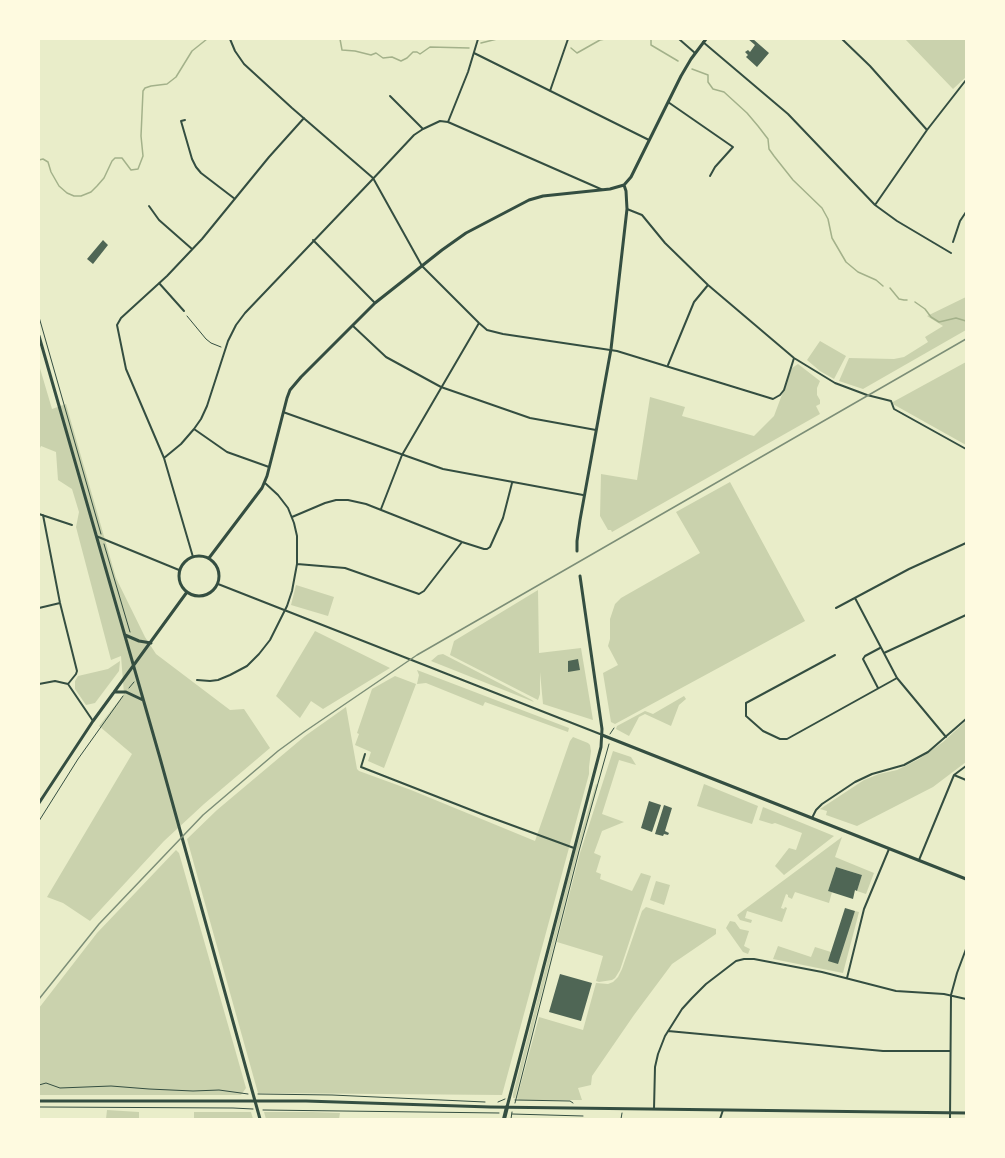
<!DOCTYPE html>
<html>
<head>
<meta charset="utf-8">
<style>
  body { margin:0 }
  #map { position:relative; width:1005px; height:1158px; overflow:hidden; background:#e9edc9; font-family:Bitter,serif }
  canvas { display:block }
  .frame { position:absolute; inset:0; border:40px solid #fefae0; pointer-events:none }
</style>
</head>
<body>
<div id="map">
<canvas width="1005" height="1158"></canvas>
<div class="frame"></div>
</div>
<script>
const c = document.querySelector('canvas').getContext('2d');
c.lineJoin = 'round';
function fill(path, color) { c.fillStyle = color; c.fill(path, 'evenodd'); }
const poly = rows => new Path2D(rows.map(r => 'M' + r).join(''));
function strokePath(path, color, width, dash) { c.strokeStyle = color; c.lineWidth = width; c.lineCap = dash ? 'butt' : 'round'; c.setLineDash(dash || []); c.stroke(path); }
const green = poly([
  [905,39,966,39,966,77,953,89],
  [966,297,966,330,863,389,839,381,849,358,894,359,904,357,928,342,925,337,943,326,927,316],
  [820,341,846,356,834,379,820,371,807,360],
  [966,362,966,445,891,403],
  [798,364,820,381,817,388,817,395,820,400,820,404,816,406,820,414,612,532,611,530,608,530,600,516,601,474,637,480,650,397,685,407,682,416,754,436,774,416,792,368],
  [39,365,52,409,66,404,116,578,145,637,156,654,230,710,244,709,270,748,204,804,164,841,90,921,63,903,47,897,132,754,99,726,124,694,121,656,111,660,76,527,79,512,72,489,58,480,56,452,41,446,39,450],
  [730,482,805,621,615,724,611,722,603,673,618,665,608,646,610,639,610,619,615,604,621,598,700,553,676,512],
  [296,585,334,597,328,616,291,605],
  [538,590,539,653,581,648,593,720,543,704,540,672,540,694,538,700,450,655,454,641],
  [315,631,390,668,323,709,311,701,300,718,276,696],
  [443,654,532,700,534,702,431,661,438,655],
  [120,661,119,671,95,703,86,705,75,689,75,681,78,676,108,669],
  [417,670,569,728,568,732,485,702,483,706,426,683,417,684,419,675],
  [395,676,416,684,384,768,368,761,371,752,355,745,359,734,357,733,372,689],
  [684,696,686,699,679,705,671,726,645,714,639,717,629,736,616,729,617,726,645,711,653,714],
  [346,707,357,769,359,771,411,790,535,841,570,741,573,737,588,743,590,745,591,751,589,767,589,774,502,1095,258,1093,187,839,217,810,305,736],
  [966,721,966,762,933,787,857,826,826,815,827,811,820,809,864,780,879,774,897,770,919,759,943,742],
  [613,751,631,757,636,765,619,760,602,814,624,822,602,831,594,853,601,856,596,872,601,874,600,879,632,891,641,873,651,876,620,970,615,978,612,980,599,982,596,981,603,956,557,942,580,853],
  [596,784,598,785,578,851,515,1098,513,1098,513,1094,576,849],
  [704,784,758,806,752,824,697,806],
  [763,807,834,836,784,875,775,866,789,848,796,850,802,833,775,823,772,824,759,820],
  [842,837,835,857,874,873,866,894,857,891,862,875,836,867,828,891,832,892,829,903,795,892,792,899,788,897,788,895,786,894,781,908,784,909,785,907,787,908,782,922,747,911,745,918,752,920,751,923,740,920,737,915],
  [176,850,179,853,246,1088,241,1095,39,1095,39,1008,97,933],
  [656,881,670,885,664,905,650,900],
  [646,907,716,929,716,934,672,964,634,1015,592,1076,591,1085,578,1088,582,1100,519,1100,517,1098,539,1017,583,1030,596,983,608,984,613,982,618,977,622,969,642,911],
  [855,911,859,912,843,973,773,959,778,946,811,957,815,947,831,952],
  [730,921,735,922,740,929,749,931,744,946,750,949,748,954,743,952,726,928],
  [107,1110,139,1112,139,1119,106,1119],
  [194,1112,251,1112,253,1119,194,1119],
  [264,1112,312,1112,340,1113,339,1119,266,1119]
]);
const stream = poly([
  [340,39,342,50,355,51,371,55,376,53,383,58,392,57,401,61,407,58,413,52,417,52,420,54,430,47,469,48],
  [613,39,624,39],
  [651,39,651,45,678,61],
  [481,43,497,39],
  [571,48,577,53,600,40,605,39],
  [692,69,708,75,708,82,713,89,724,92,747,113,758,126,768,139,769,149,774,156,793,180,822,208,828,219,832,238,846,262,858,272,876,280,883,286],
  [39,160,43,159,48,162,51,172,59,186,67,193,74,196,81,196,91,192,97,186,104,178,112,161,115,158,122,158,131,170,138,169,143,156,141,136,143,91,145,88,151,86,167,84,176,77,192,51,207,39],
  [890,288,899,299,904,300,907,300],
  [915,302,925,309,931,317,939,322,956,318,966,321]
]);
const building = poly([
  [748,39,753,39,769,53,757,67,746,57,748,55,745,52,748,50,750,52,755,45],
  [103,240,108,245,93,264,87,259],
  [578,659,580,670,568,672,568,661],
  [649,801,661,805,652,832,641,828],
  [664,805,672,808,665,831,669,833,668,835,664,834,663,836,655,834],
  [836,867,862,875,857,891,855,890,853,899,828,891],
  [845,908,855,911,838,964,828,961],
  [560,974,592,983,581,1021,549,1012]
]);
const path = poly([
  [187,316,206,339,211,343,221,347],
  [39,317,101,534],
  [104,544,130,632],
  [129,688,134,682],
  [610,734,614,728],
  [39,821,78,759,123,696],
  [39,1085,46,1083,60,1088,111,1086,149,1089,193,1091,219,1090,248,1094],
  [258,1094,332,1095,485,1102],
  [515,1100,570,1101,573,1103],
  [498,1102,505,1099],
  [515,1103,579,851,609,744],
  [39,1107,233,1108,253,1109],
  [263,1110,499,1113],
  [512,1114,583,1116],
  [511,1119,512,1112],
  [621,1119,622,1113]
]);
const minor = poly([
  [230,39,235,51,244,64,292,108,373,178,422,266,479,323,487,330,503,334,617,351,773,399,780,395,784,390,794,358],
  [679,39,695,53],
  [842,39,870,66,927,130],
  [703,42,788,114,875,205,897,221,951,253],
  [474,53,649,140],
  [550,91,568,39],
  [390,96,423,129],
  [668,102,733,147,715,167,710,176],
  [185,120,181,121,192,159,196,167,201,173,235,199],
  [448,122,468,72,478,39],
  [875,205,927,130,966,80],
  [149,206,159,220,192,249],
  [627,209,642,215,665,243,708,285,794,358,835,383,867,395,891,401,894,409,966,449],
  [313,240,374,302],
  [953,242,960,221,966,212],
  [159,283,184,311],
  [353,326,386,357,441,387,530,418,596,430],
  [668,365,694,302,708,285],
  [283,412,443,469,583,495],
  [194,429,227,452,269,467],
  [164,458,181,444,194,429,201,419,207,406,228,341,236,325,245,313,370,182,414,135,423,129,440,121,448,122,603,190],
  [381,509,402,455,479,323],
  [39,514,72,525],
  [43,515,60,603,77,671,76,674,68,684],
  [292,517,325,503,336,500,348,500,366,504,462,542,484,549,487,549,490,547,503,518,512,483],
  [96,536,179,570],
  [193,557,164,458,126,369,117,325,121,318,167,276,202,239,269,157,304,118],
  [297,564,345,568,419,594,424,591,462,542],
  [218,584,600,734],
  [855,598,897,678,946,737],
  [39,608,60,603],
  [836,608,909,569,966,543],
  [884,653,966,615],
  [835,655,746,703,746,716,763,731,780,739,787,739,897,678],
  [197,680,210,681,218,680,230,675,247,666,259,654,270,640,287,606,292,591,297,564,297,536,294,523,288,508,278,495,265,483],
  [39,684,55,681,68,684,93,721],
  [878,688,863,659,865,656,880,648],
  [365,754,361,767,484,815,574,848],
  [954,775,966,780],
  [812,818,816,810,822,804,855,782,872,774,904,765,928,752,966,719],
  [919,860,954,775,966,766],
  [847,978,864,909,889,849],
  [668,1031,883,1051,950,1051],
  [654,1109,655,1067,658,1054,665,1036,682,1009,692,998,706,984,736,961,744,959,754,959,822,972,896,991,944,994,966,999],
  [720,1119,723,1110],
  [950,1119,951,995,957,973,966,949]
]);
const tertiary = poly([
  [602,735,966,879],
  [39,1101,306,1101,490,1107,966,1113]
]);
const secondary = poly([
  [624,185,631,177,681,76,691,59,706,39],
  [39,336,160,758,260,1119],
  [577,551,577,541,580,520,611,349,627,209,626,191,624,185],
  '179 576a20 20 0 1 1 40 0a20 20 0 1 1-40 0Z',
  [209,558,262,488,267,476,287,398,290,390,301,377,375,303,442,250,466,233,529,200,543,196,610,189,624,185],
  [125,635,139,641,151,643],
  [114,692,126,692,143,700],
  [39,803,93,721,187,592],
  [507,1107,601,747,602,729,580,576]
]);
const trunk = poly([
  [504,1119,507,1107]
]);
const rail = poly([
  [39,999,99,924,203,815,278,751,304,732,417,655,457,632,966,339]
]);
fill(green, '#cad2ad');
strokePath(stream, '#a3b18a', 1.5);
fill(building, '#4f6655');
strokePath(path, '#344e41', 1);
strokePath(minor, '#344e41', 2);
strokePath(tertiary, '#344e41', 3);
strokePath(secondary, '#344e41', 3);
strokePath(trunk, '#344e41', 4);
strokePath(rail, '#7c8e77', 1.5);
</script>
</body>
</html>
